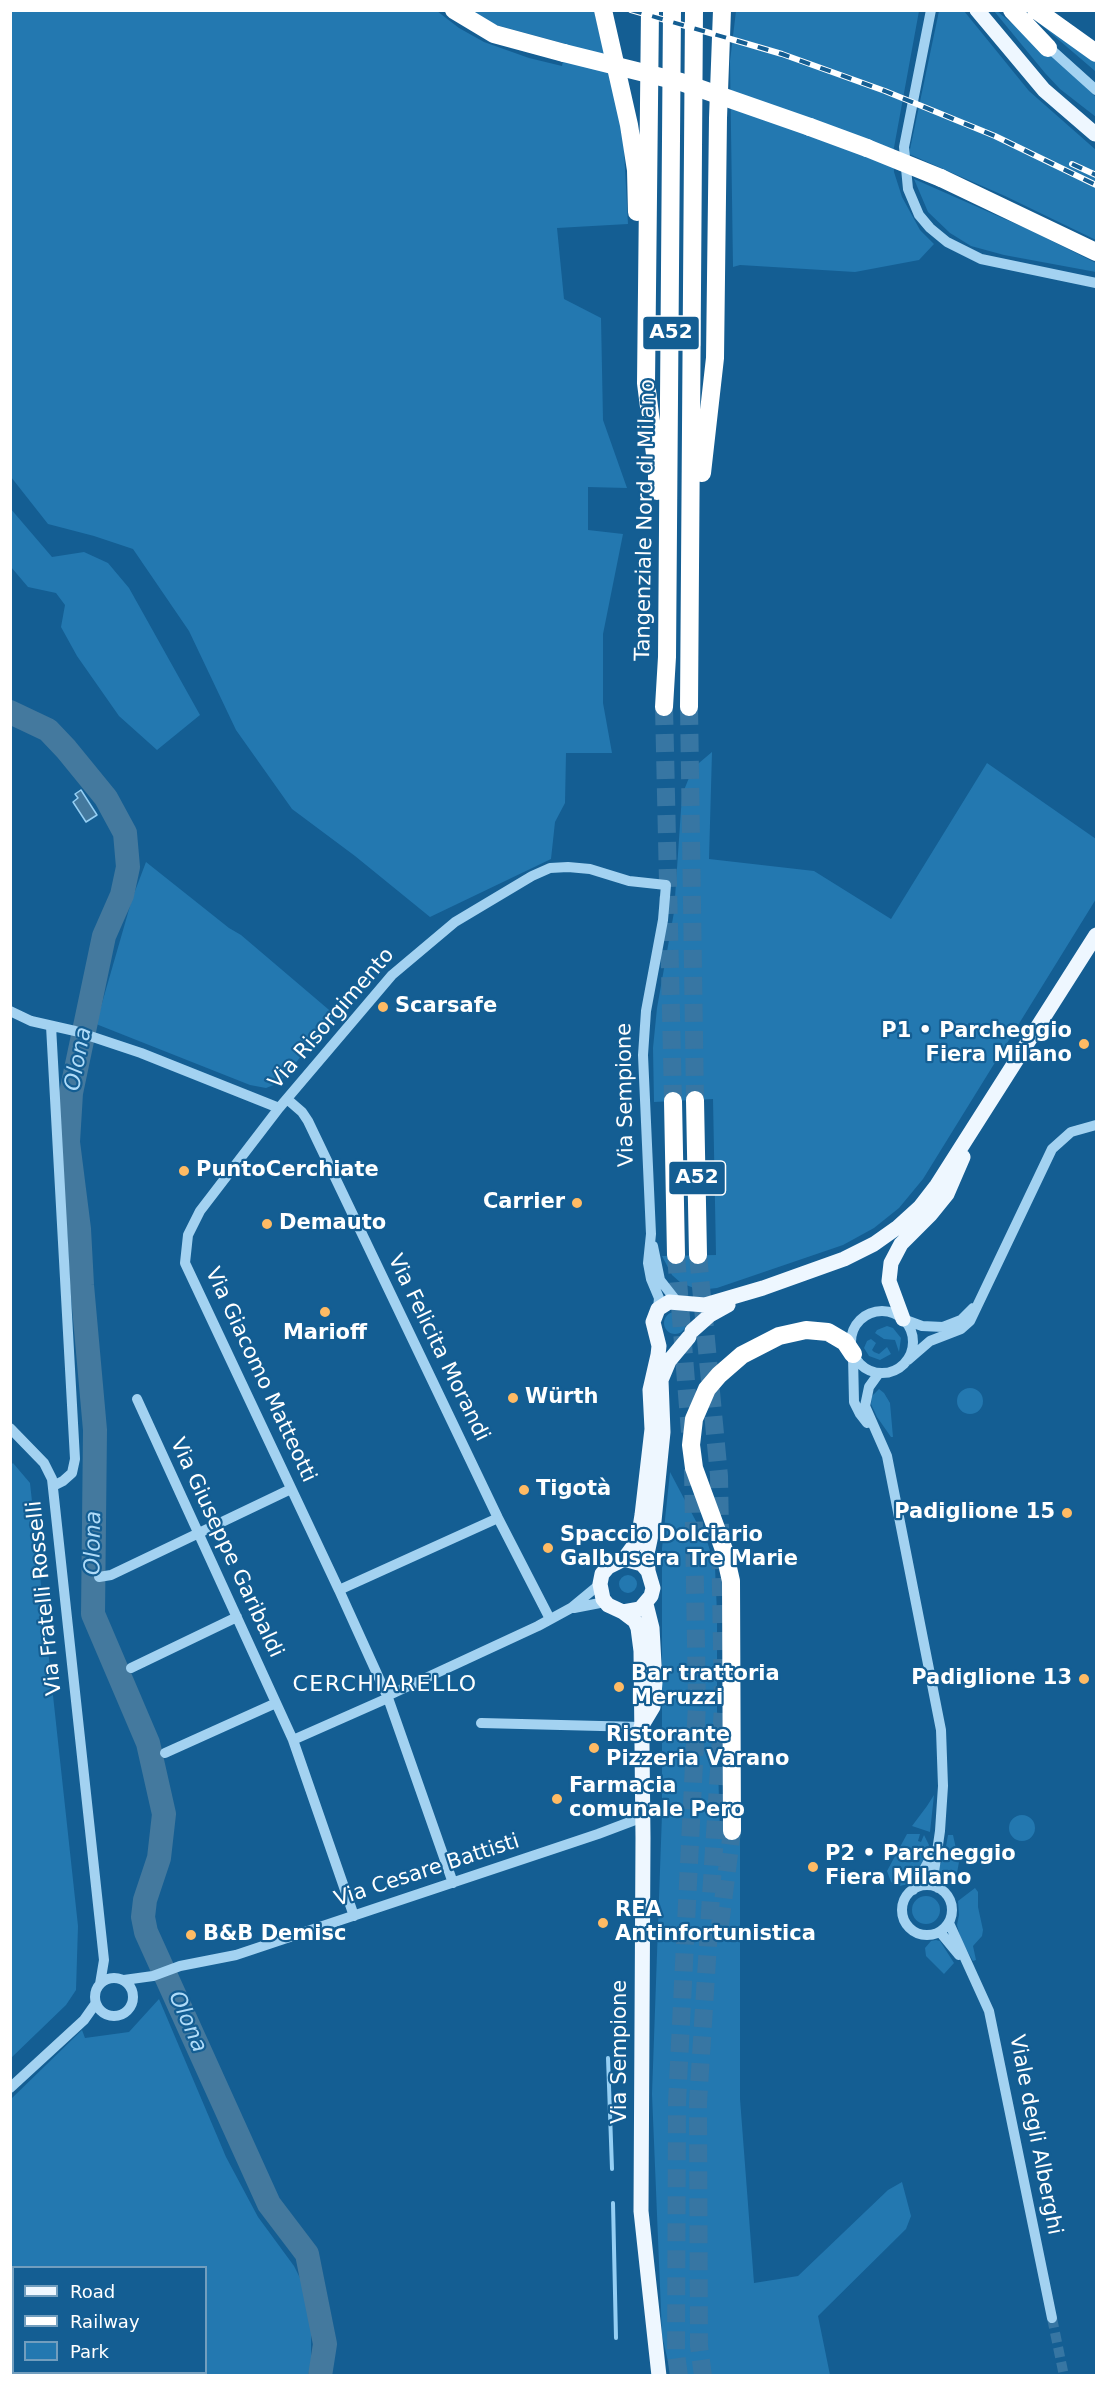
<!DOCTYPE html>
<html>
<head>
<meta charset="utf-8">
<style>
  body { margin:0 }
  #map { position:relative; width:1107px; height:2386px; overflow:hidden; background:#145e93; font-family:"DejaVu Sans",sans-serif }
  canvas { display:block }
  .frame { position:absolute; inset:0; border:12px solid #fff; pointer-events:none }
  .legend { position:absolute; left:12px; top:2266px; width:195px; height:108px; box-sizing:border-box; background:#145e93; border:2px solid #729ebe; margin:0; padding:8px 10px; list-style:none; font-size:18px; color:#fff }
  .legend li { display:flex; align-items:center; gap:12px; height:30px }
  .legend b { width:30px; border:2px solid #729ebe }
</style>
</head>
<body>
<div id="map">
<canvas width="1107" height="2386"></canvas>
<div class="frame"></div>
<ul class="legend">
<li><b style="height:8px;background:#eef7ff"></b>Road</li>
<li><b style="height:8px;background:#fff"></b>Railway</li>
<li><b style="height:16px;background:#2378b0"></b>Park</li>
</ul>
</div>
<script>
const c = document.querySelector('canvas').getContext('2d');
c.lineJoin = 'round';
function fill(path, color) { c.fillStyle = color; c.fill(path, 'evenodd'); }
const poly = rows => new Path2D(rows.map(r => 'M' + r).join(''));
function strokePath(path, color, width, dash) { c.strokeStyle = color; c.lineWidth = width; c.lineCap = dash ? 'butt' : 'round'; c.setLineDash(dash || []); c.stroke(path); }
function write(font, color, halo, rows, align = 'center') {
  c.font = font + ' "DejaVu Sans",sans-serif'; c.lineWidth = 4.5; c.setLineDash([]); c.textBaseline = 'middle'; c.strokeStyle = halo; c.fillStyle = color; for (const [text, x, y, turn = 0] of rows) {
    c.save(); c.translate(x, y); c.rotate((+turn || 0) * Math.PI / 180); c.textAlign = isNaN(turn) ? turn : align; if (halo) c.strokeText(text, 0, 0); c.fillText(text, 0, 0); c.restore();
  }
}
const green = poly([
  [11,11,437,11,459,28,484,42,529,58,562,66,566,44,496,25,469,11,594,11,623,131,628,224,557,228,564,299,601,318,603,420,627,488,588,487,588,530,623,534,603,634,603,703,612,753,566,753,565,803,555,822,551,859,430,917,355,856,292,809,236,730,189,631,133,549,94,536,48,524,11,477],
  [736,11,919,11,893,153,894,172,902,197,920,230,934,244,919,260,855,272,740,265,733,267,730,61],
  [939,11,964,11,1029,91,1096,150,1096,240,1005,196,909,154],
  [994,11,997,11,1068,70,1096,97,1096,117,1060,89,1045,73],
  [1031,16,1096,60,1096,73,1095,71],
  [914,179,1032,231,1096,263,1096,272,1004,255,971,246,950,233,928,212],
  [10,508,52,557,84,552,108,563,129,588,200,715,157,750,119,716,77,656,61,627,65,605,56,593,28,587,11,567],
  [712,752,709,859,814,871,891,919,987,763,1096,839,1096,899,923,1179,899,1208,874,1228,843,1245,717,1288,699,1290,681,1283,672,1275,662,1256,716,1255,713,1099,654,1102,653,1048,657,1008,674,912,682,795,693,768],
  [146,862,229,928,241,935,335,1015,279,1083,266,1088,250,1085,96,1024,132,899],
  '664 1323a11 11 0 1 1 22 0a11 11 0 1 1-22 0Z',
  [887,1326,893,1328,901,1338,899,1352,895,1340,884,1339,875,1333,877,1330],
  [871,1339,876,1343,872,1350,874,1352,879,1354,887,1347,891,1354,880,1360,869,1356,864,1348,867,1341],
  '957 1401a13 13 0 1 1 26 0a13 13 0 1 1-26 0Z',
  [879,1389,884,1393,890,1403,893,1437,891,1437,877,1417,871,1404,872,1396],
  [13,1463,30,1483,78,1926,76,1990,66,2005,11,2058,10,1466],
  [670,1472,708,1544,715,1567,717,1613,717,1731,720,1834,740,1837,740,2099,754,2283,798,2276,888,2190,902,2182,911,2216,906,2229,818,2316,830,2375,671,2375,662,2335,652,2094,662,1814,662,1548],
  '619 1584a9 9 0 1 1 18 0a9 9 0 1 1-18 0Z',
  [934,1795,930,1832,912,1826,927,1806],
  '1009 1828a13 13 0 1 1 26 0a13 13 0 1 1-26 0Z',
  [907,1834,920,1834,918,1841,921,1842,924,1835,929,1845,920,1869,915,1878,909,1884,899,1886,891,1882,887,1871],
  [948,1835,953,1835,959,1862,957,1873,946,1881,940,1877,938,1868,944,1858],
  [975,1888,978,1892,978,1907,983,1930,982,1936,973,1946,976,1960,973,1961,961,1940,957,1925,959,1915,958,1901],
  '912 1910a14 14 0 1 1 28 0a14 14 0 1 1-28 0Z',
  [936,1940,940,1941,954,1963,944,1974,926,1956,925,1948,931,1941],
  [159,1999,226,2157,258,2217,294,2266,304,2286,311,2331,311,2365,308,2375,11,2375,11,2099,82,2030,85,2038,129,2032],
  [14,2268,206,2268,206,2372,14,2372]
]);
const water = poly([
  [81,790,97,815,86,822,73,802,78,798,75,794,81,790]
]);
const stream = poly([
  [608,2058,612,2169],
  [613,2203,616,2338]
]);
const river = poly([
  [10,712,48,730,66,749,106,798,125,833,128,867,122,895,104,936,71,1093,68,1142,79,1229,82,1285,95,1430,93,1614,148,1743,164,1814,159,1858,145,1900,143,1917,146,1932,269,2204,307,2254,325,2344,320,2376]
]);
const minorTunnel = poly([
  [1052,2318,1064,2376]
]);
const highwayTunnel = poly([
  [664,707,673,1101],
  [689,707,695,1100],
  [676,1255,690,1432],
  [698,1255,719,1476,723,1706,698,2103,699,2346,703,2376],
  [720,1925,732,1831],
  [679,2376,676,2354,677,2103,697,1704,693,1469]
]);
const minor = poly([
  [931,10,904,147,908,189,919,215,930,228,947,242,981,259,1096,283],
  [1046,45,1096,90],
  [10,1011,31,1021,75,1031,141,1053,279,1108,392,975,455,922,532,876,550,868,568,867,590,869,629,881,666,885,663,920,646,1011,643,1055,651,1234,648,1263,651,1279,659,1298,658,1309],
  [51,1026,75,1459,72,1473,63,1481,53,1486],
  [287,1099,302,1112,308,1121,498,1518,550,1619],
  [279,1108,200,1211,188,1235,185,1263,339,1590,498,1518],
  [653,1246,660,1280,678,1303],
  '851 1342a31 31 0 1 1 62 0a31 31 0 1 1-62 0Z',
  [903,1319,922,1326,943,1327,961,1320,973,1308],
  [853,1356,854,1402,860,1414,867,1423],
  [908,1360,930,1341,961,1329,970,1321,1052,1149,1071,1132,1096,1125],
  [879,1373,869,1387,865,1406,887,1456,941,1730,943,1786,940,1831,934,1872,938,1888],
  [137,1399,293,1740,354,1916],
  [10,1428,44,1463,52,1479,104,1960,100,1984],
  [99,1577,111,1575,291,1489],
  [339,1590,388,1698,453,1883],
  [574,1608,605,1602],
  [131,1668,237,1617],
  [387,1696,538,1626,571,1608,600,1584],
  [481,1723,641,1727],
  [293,1740,388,1698],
  [165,1753,276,1703],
  '902 1910a25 25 0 1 1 50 0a25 25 0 1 1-50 0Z',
  [913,1890,933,1853],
  [949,1923,989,2011,1052,2318],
  [940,1932,959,1955],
  '95 1997a19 19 0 1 1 38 0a19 19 0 1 1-38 0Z',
  [124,1980,153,1976,180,1966,236,1955,598,1834,643,1817],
  [10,2088,84,2020,96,2003]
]);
const major = poly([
  [977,10,1044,90,1095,134],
  [903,1319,889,1281,891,1263,901,1244,930,1215,947,1194,963,1157],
  [692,1331,710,1315,728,1305],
  [624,1559,638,1540,642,1515,652,1429,650,1390,658,1355,659,1346,653,1322,658,1309,669,1302,705,1305,763,1288,844,1259,874,1244,898,1227,920,1207,937,1185,1096,935],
  [648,1571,647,1554,654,1521,663,1432,661,1380,669,1361,689,1337],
  [623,1612,640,1609,651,1596,653,1588,648,1571,642,1564,624,1559,608,1567,602,1574,600,1584,603,1599,608,1605,623,1612,635,1621,638,1628,641,1651,643,1838,641,2211,659,2376],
  [641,1727,653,1707,655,1682,652,1628,646,1604]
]);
const highway = poly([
  [454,10,494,34,564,53],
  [603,10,629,125,636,170,637,212],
  [650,10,646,383,657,470,657,491],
  [1012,10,1048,48],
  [1036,10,1096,53],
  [810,127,867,148],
  [941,178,1096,252],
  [702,473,715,358,718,118,722,10],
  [664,707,667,657,672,10],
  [689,707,694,10],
  [695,1100,698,1255],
  [673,1101,676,1255],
  [732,1831,731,1581,724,1550,694,1468,691,1445,694,1419,707,1389,719,1375,742,1355,779,1336,806,1330,828,1332,845,1342,853,1354]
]);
const rail = poly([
  [631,10,782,54,885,91,995,136,1096,185],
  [1072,164,1096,175]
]);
const highwayBridge = poly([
  [564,53,681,82,810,127],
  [867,148,941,178]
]);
const markers = [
  [383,1007,6,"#ffbb64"],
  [1084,1044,6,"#ffbb64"],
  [184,1171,6,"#ffbb64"],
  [577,1203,6,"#ffbb64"],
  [267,1224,6,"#ffbb64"],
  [325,1312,6,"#ffbb64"],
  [513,1398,6,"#ffbb64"],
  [524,1490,6,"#ffbb64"],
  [1067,1513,6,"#ffbb64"],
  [548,1548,6,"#ffbb64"],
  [1084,1679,6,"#ffbb64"],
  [619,1687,6,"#ffbb64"],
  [594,1748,6,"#ffbb64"],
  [557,1799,6,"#ffbb64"],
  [813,1867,6,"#ffbb64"],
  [603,1923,6,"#ffbb64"],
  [191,1935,6,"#ffbb64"]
];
const shields = [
  [671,333,57],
  [697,1178,57]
];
const shieldNames = [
  ["A52",671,333],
  ["A52",697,1178]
];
const streetNames = [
  ["Tangenziale Nord di Milano",646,520,-89],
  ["Via Risorgimento",332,1019,-49],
  ["Via Sempione",626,1095,-91],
  ["Via Felicita Morandi",438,1348,64],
  ["Via Giacomo Matteotti",260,1375,65],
  ["Via Giuseppe Garibaldi",226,1548,65],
  ["Via Fratelli Rosselli",45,1598,-96],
  ["Via Cesare Battisti",427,1871,-18],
  ["Via Sempione",621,2052,-90],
  ["Viale degli Alberghi",1035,2135,79]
];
const poiNames = [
  ["Scarsafe",395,1007],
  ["P1 • Parcheggio",1072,1032,"right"],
  ["Fiera Milano",1072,1056,"right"],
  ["PuntoCerchiate",196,1171],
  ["Carrier",565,1203,"right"],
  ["Demauto",279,1224],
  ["Marioff",325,1334,"center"],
  ["Würth",525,1398],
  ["Tigotà",536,1490],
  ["Padiglione 15",1055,1513,"right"],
  ["Spaccio Dolciario",560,1536],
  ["Galbusera Tre Marie",560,1560],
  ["Bar trattoria",631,1675],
  ["Meruzzi",631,1699],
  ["Padiglione 13",1072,1679,"right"],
  ["Ristorante",606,1736],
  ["Pizzeria Varano",606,1760],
  ["Farmacia",569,1787],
  ["comunale Pero",569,1811],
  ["P2 • Parcheggio",825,1855],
  ["Fiera Milano",825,1879],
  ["REA",615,1911],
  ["Antinfortunistica",615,1935],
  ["B&B Demisc",203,1935]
];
const waterNames = [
  ["Olona",79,1059,-79],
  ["Olona",94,1543,-89],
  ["Olona",187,2022,66]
];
const neighbourhoodNames = [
  ["CERCHIARELLO",385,1685]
];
fill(green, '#2378b0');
fill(water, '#44799e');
strokePath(water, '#95cff4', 1.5);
strokePath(stream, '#95cff4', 4);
strokePath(river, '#44799e', 24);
strokePath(minorTunnel, '#3776a3', 10, [10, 5]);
strokePath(highwayTunnel, '#3776a3', 18, [18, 9]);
strokePath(minor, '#a3d2f1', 10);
strokePath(major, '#eef7ff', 15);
strokePath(highway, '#fff', 18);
strokePath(rail, '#fff', 6);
strokePath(rail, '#145e93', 4, [11]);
strokePath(highwayBridge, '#fff', 18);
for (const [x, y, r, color] of markers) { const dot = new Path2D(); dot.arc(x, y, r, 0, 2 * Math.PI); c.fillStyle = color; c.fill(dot); strokePath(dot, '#145e93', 2); }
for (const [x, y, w] of shields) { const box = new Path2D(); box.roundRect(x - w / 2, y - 17, w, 34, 4.5); c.fillStyle = '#145e93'; c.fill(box); strokePath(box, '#fff', 1.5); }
write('bold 20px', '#fff', null, shieldNames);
write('21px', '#fff', '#145e93', streetNames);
write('bold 21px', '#fff', '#145e93', poiNames, 'left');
write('italic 22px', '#afdbf8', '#145e93', waterNames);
c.letterSpacing = '1.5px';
write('22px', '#fff', '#145e93', neighbourhoodNames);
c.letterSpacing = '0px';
</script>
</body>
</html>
